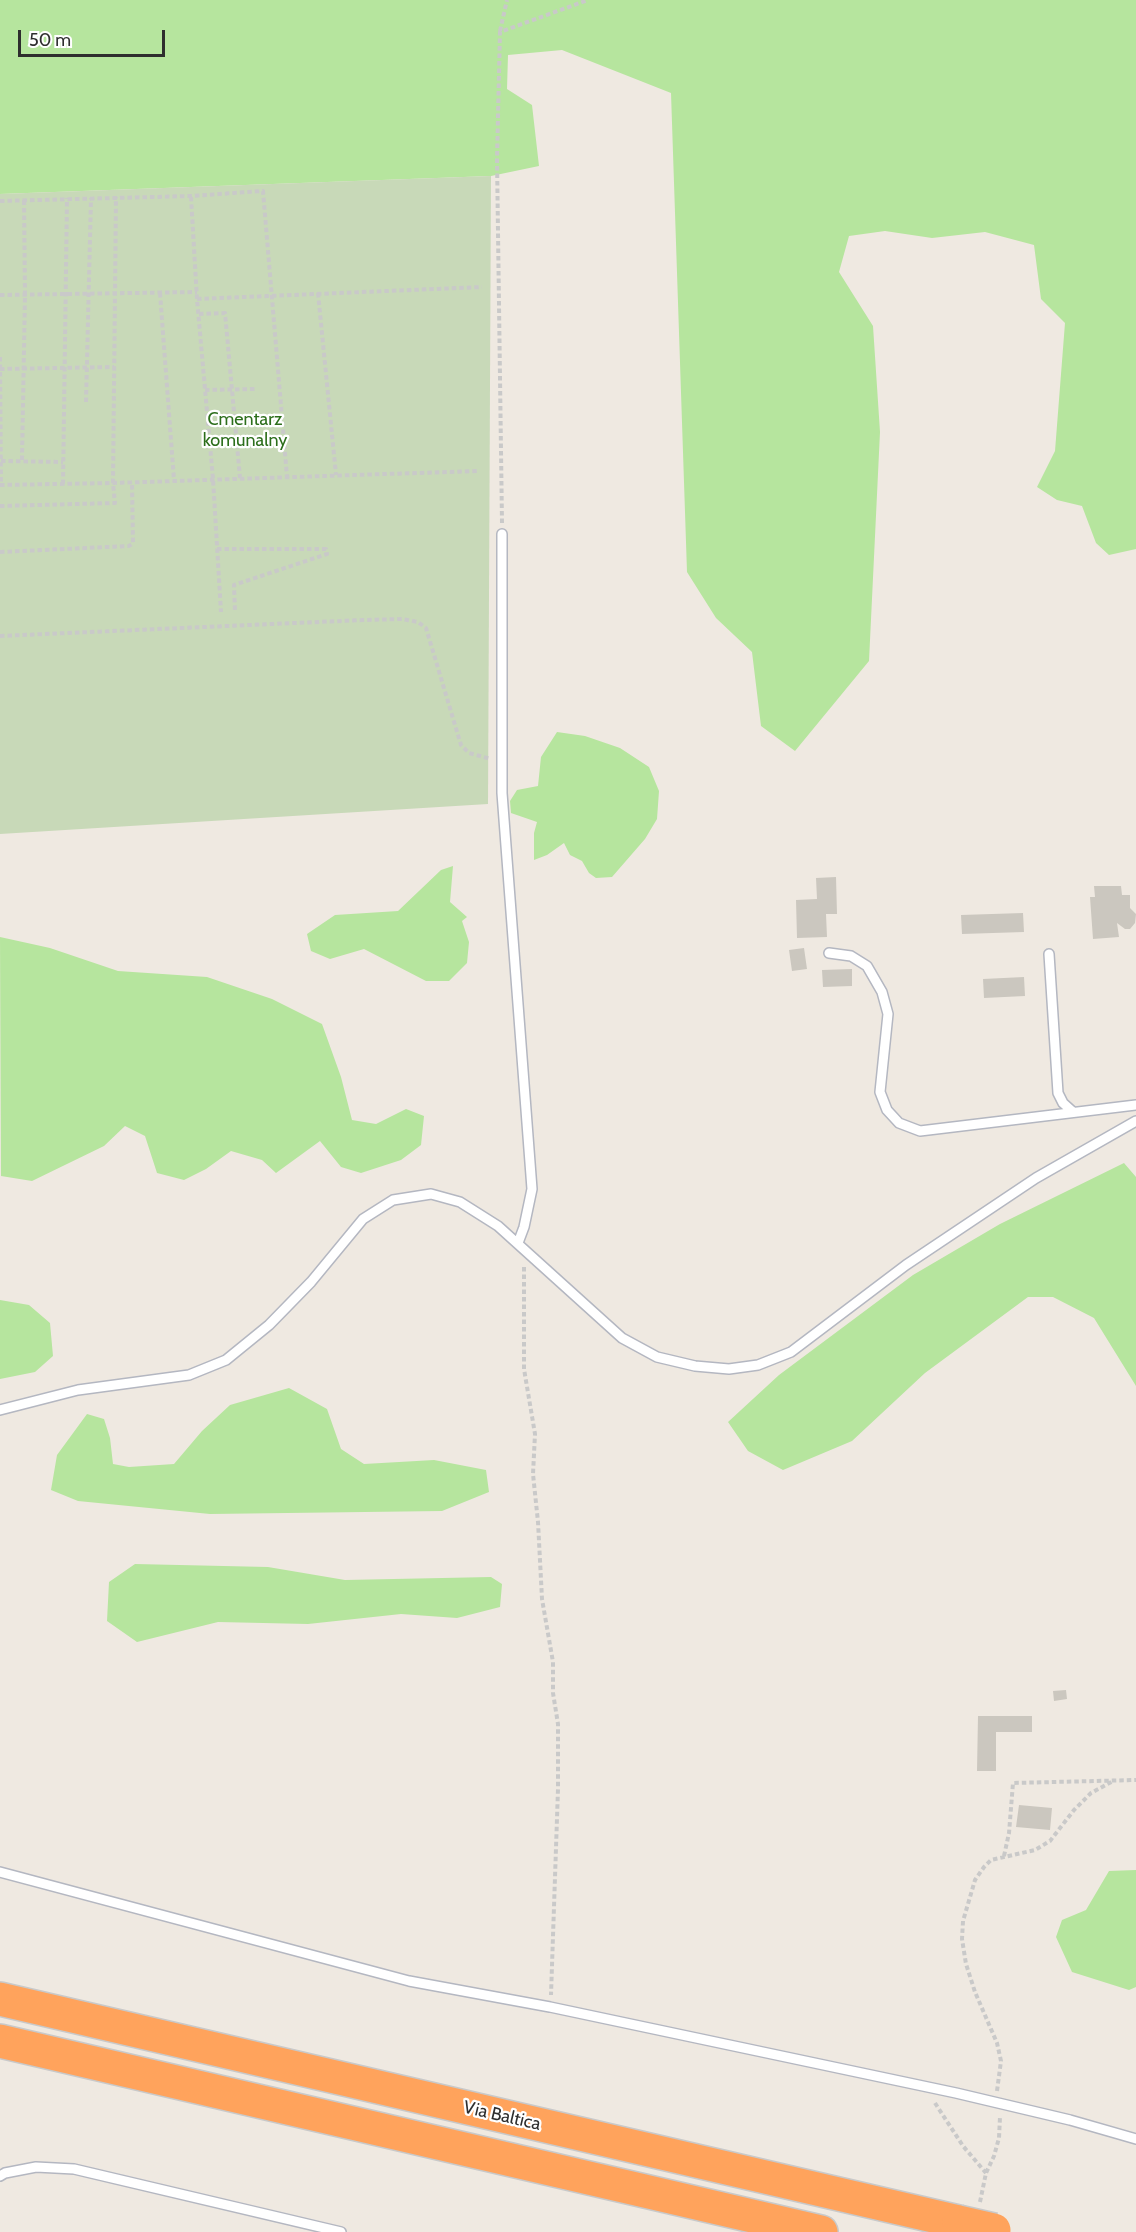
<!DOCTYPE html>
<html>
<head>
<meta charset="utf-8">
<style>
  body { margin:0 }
  #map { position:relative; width:1136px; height:2232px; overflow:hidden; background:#efe9e1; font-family:Cabin,sans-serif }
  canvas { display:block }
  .scale { position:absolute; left:18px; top:30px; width:147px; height:27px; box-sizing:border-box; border:3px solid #2e2e2e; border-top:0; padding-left:8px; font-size:18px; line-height:21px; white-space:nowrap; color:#2e2e2e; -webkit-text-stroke:4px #fff; paint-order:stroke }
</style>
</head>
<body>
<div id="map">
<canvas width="1136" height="2232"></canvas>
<div class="scale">50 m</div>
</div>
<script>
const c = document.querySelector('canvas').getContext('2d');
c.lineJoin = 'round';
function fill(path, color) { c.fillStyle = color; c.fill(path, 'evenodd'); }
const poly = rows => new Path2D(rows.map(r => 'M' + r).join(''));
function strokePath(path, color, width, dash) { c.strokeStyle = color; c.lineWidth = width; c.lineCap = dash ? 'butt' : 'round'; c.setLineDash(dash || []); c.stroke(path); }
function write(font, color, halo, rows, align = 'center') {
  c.font = font + ' Cabin,sans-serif'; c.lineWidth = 4.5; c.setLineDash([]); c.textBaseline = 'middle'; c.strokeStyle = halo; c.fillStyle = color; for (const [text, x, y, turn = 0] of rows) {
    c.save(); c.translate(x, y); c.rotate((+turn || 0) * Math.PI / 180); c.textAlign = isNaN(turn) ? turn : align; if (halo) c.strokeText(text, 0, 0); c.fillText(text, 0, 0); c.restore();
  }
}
const green = poly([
  [0,0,1136,0,1136,549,1109,555,1096,543,1082,506,1057,500,1037,487,1055,451,1065,323,1041,299,1034,245,985,232,932,238,885,231,849,236,839,272,873,326,880,432,869,661,795,751,761,726,752,652,716,618,687,572,671,93,562,50,508,55,507,89,532,105,539,166,491,176,0,194],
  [557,732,585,736,620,748,649,767,659,791,657,819,645,839,612,877,596,878,589,873,582,861,570,855,564,843,547,855,534,860,534,833,537,822,511,813,510,801,517,790,538,786,541,757],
  [453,866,450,902,467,917,462,921,469,942,467,963,449,981,426,981,364,949,330,959,311,951,307,934,335,915,398,911,441,870],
  [0,937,50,948,118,971,207,977,272,999,322,1024,341,1077,352,1120,376,1124,406,1109,424,1116,421,1145,401,1160,361,1173,341,1167,320,1141,276,1173,262,1160,231,1151,206,1169,184,1180,157,1173,145,1136,125,1126,104,1146,32,1181,1,1176],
  [1124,1163,1136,1177,1136,1386,1094,1318,1053,1297,1028,1297,925,1373,852,1441,783,1470,748,1451,728,1422,779,1375,913,1275,1000,1224],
  [0,1300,29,1305,50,1323,53,1356,35,1372,0,1379],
  [289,1388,327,1409,341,1449,364,1464,434,1460,486,1470,489,1492,442,1511,210,1514,78,1501,51,1490,57,1455,87,1414,104,1419,110,1438,113,1464,129,1467,174,1464,202,1431,230,1405],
  [135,1564,268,1567,345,1580,491,1577,502,1584,500,1607,457,1618,401,1614,308,1624,218,1622,137,1642,107,1621,109,1582],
  [1136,1870,1136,1987,1129,1990,1072,1972,1056,1937,1062,1920,1086,1910,1109,1871]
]);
const cemetery = poly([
  [491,176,488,804,0,834,0,194]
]);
const building = poly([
  [836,877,837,914,826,914,827,937,797,938,796,900,817,899,816,878],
  [1094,886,1121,886,1122,895,1130,895,1130,908,1136,914,1135,923,1130,929,1125,929,1117,923,1119,937,1093,939,1090,897,1095,897],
  [1023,913,1024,932,962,934,961,915],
  [804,948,807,969,792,971,789,950],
  [852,969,852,986,823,987,822,970],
  [1024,977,1025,996,984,998,983,979],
  [1066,1690,1067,1699,1054,1701,1053,1691],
  [978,1716,1032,1716,1032,1732,996,1732,996,1771,977,1771],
  [1019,1805,1052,1808,1050,1830,1016,1827]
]);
const path = poly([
  [500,31,507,0],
  [191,197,197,299,213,479,221,612],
  [0,201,191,196,263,191,287,477],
  [160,293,174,480],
  [318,293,336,475],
  [0,295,197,292],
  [197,299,482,287],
  [199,314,225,313,240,478],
  [0,357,1,485],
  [0,369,114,367],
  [205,390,255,389],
  [86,402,91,198],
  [22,460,25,295,24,199],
  [1,461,63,462],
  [63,484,67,198],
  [0,485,113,483,477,471],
  [0,506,115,503,113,483,116,197],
  [502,523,497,159,500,32,588,0],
  [217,549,326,549,327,554,234,585,235,611],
  [0,552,129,546,133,543,132,482],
  [0,636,363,620,402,619,418,622,426,628,461,745,469,753,491,759],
  [524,1267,524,1369,535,1434,533,1474,538,1522,542,1599,553,1662,553,1693,558,1724,558,1789,551,1995],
  [1004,1856,1009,1833,1013,1783,1136,1780],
  [997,2091,1001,2061,997,2043,975,1992,966,1964,962,1939,963,1921,975,1880,984,1867,991,1860,1035,1850,1050,1841,1074,1810,1091,1793,1115,1780],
  [935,2103,963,2146,986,2173],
  [980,2202,986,2173,994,2156,999,2138,1000,2117]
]);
const service = poly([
  [502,534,502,793,532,1189,524,1227,518,1243],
  [829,953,851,956,867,966,882,992,888,1014,880,1092,887,1110,899,1123,920,1131,1136,1105],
  [1049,954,1058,1093,1063,1103,1073,1112],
  [0,1410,78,1390,189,1375,226,1360,269,1325,311,1282,363,1219,393,1200,431,1194,460,1202,498,1226,622,1338,657,1357,695,1366,729,1369,758,1365,791,1352,906,1265,1036,1178,1136,1121],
  [0,1872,409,1981,550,2007,956,2093,1070,2120,1136,2139],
  [0,2176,5,2173,36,2167,74,2169,341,2232]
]);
const motorway = poly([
  [0,1999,959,2222],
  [0,2041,821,2232]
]);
const motorwayBridge = poly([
  [959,2222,994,2230]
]);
const parkNames = [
  ["Cmentarz",245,420],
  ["komunalny",245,441]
];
const streetNames = [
  ["Via Baltica",502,2116,13]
];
fill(green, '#b6e59e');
fill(cemetery, '#c8d9b8');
fill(building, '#cbc7bf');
strokePath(service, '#b4b7c1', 12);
strokePath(motorway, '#c9c9c9', 36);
strokePath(path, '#c9c9c9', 4, [4.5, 3]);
strokePath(service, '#fff', 9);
strokePath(motorway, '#ffa35c', 33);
strokePath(motorwayBridge, '#c9c9c9', 36, []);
strokePath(motorwayBridge, '#ffa35c', 33);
write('18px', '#2c6e1b', '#fff', parkNames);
write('18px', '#2e2e2e', '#fff', streetNames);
</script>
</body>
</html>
